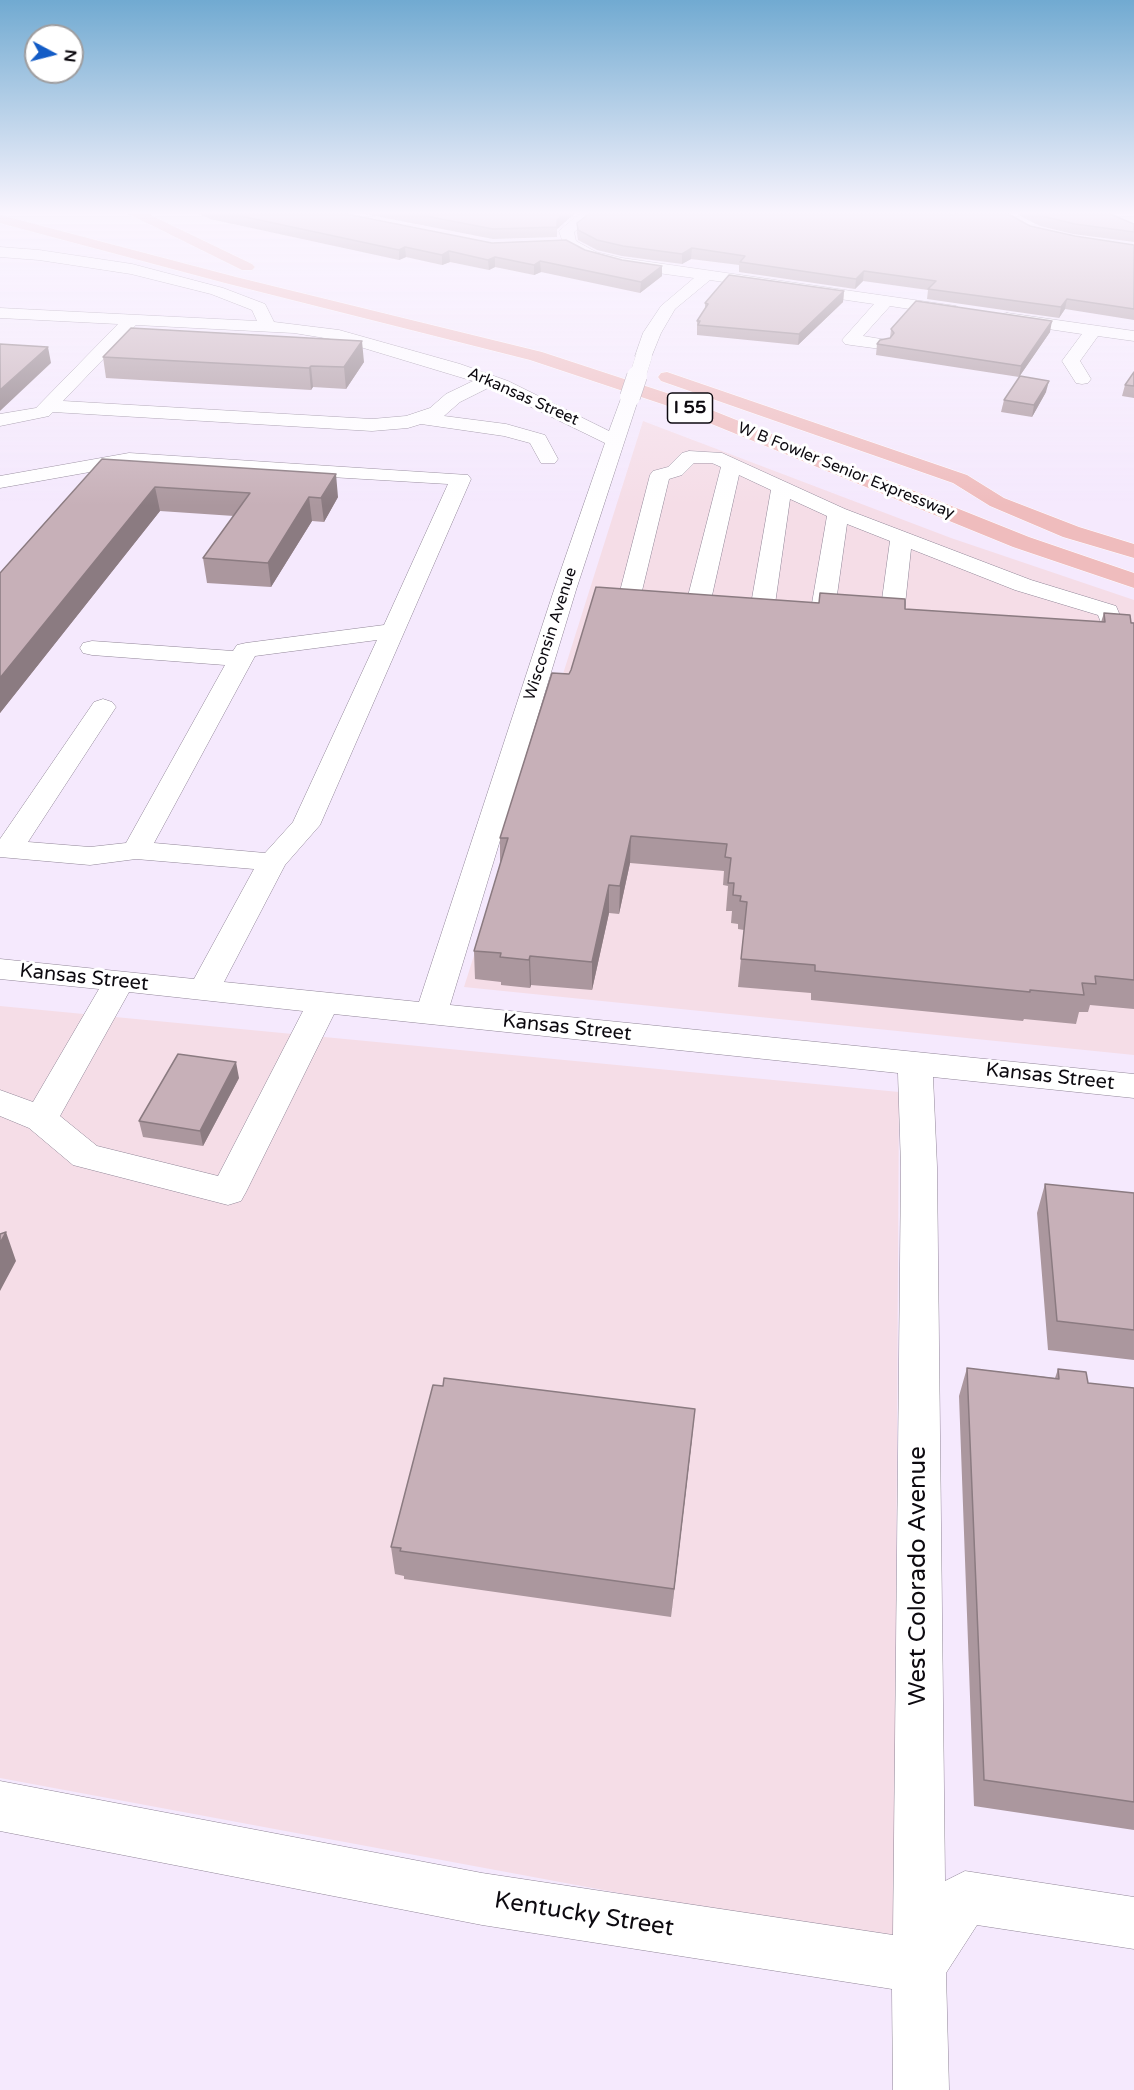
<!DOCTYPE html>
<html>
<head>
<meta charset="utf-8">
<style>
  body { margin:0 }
  #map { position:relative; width:1134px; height:2090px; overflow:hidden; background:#f5e9fd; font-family:"Varela Round",sans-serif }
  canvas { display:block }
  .north { position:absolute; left:24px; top:24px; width:60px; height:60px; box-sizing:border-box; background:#fff; border:2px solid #9e9d9f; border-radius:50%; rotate:97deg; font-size:16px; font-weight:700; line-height:24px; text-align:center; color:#0d0a10 }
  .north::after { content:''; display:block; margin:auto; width:21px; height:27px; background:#135cc6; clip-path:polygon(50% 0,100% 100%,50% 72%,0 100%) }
</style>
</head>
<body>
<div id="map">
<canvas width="1134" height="2090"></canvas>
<div class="north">N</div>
</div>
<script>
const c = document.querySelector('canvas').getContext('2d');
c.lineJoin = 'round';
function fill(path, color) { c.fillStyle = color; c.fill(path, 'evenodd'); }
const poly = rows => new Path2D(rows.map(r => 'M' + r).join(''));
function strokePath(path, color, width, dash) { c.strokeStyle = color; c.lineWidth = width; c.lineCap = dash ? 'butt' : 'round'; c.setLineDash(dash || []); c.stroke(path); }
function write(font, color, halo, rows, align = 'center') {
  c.font = font + ' "Varela Round",sans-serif'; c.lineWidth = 6; c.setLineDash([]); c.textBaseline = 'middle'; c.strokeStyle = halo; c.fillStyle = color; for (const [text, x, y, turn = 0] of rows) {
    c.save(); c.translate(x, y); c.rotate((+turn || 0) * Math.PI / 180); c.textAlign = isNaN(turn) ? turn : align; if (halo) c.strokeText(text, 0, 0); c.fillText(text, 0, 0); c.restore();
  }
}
const industrial = poly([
  [643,421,951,538,1134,600,1134,1055,464,987],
  [0,1006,899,1092,894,1944,0,1778]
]);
const minor = poly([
  [580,213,599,213,574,232,576,241,596,252,622,258,956,306,964,311,956,316,890,306,863,336,887,340,890,344,887,348,881,349,851,345,845,344,842,340,874,304,710,280,675,309,661,333,650,360,638,360,635,356,643,333,661,306,694,278,622,268,586,258,564,246,559,231,580,213],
  [0,247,39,250,132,264,223,288,265,304,274,322,339,330,460,364,508,381,609,431,623,393,630,391,637,393,639,397,576,590,450,1005,1134,1074,1134,1098,933,1077,937,1167,945,1881,965,1871,1134,1897,1134,1949,977,1925,946,1973,949,2090,893,2090,892,1989,482,1925,0,1831,0,1781,482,1873,893,1935,901,1167,898,1073,334,1014,246,1192,241,1201,228,1205,73,1165,29,1128,0,1116,0,1090,33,1102,99,989,0,979,0,959,194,979,254,869,136,859,90,865,0,857,0,839,94,702,103,699,112,702,116,707,28,842,90,847,126,843,225,665,92,655,83,653,80,648,83,643,92,641,233,651,237,645,246,643,384,625,448,484,129,465,0,488,0,476,129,453,468,475,471,479,320,825,285,865,224,982,419,1002,554,590,605,443,490,387,460,402,444,416,506,424,545,435,558,459,555,463,541,463,530,443,504,436,421,424,408,428,372,431,53,412,49,416,0,426,0,414,36,408,118,324,0,318,0,308,257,321,252,310,211,294,131,274,39,260,0,257,0,247],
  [136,325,294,333,337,340,473,381,446,394,430,408,406,416,372,419,63,401,136,325],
  [377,640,293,822,265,853,154,843,255,656,377,640],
  [129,992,303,1011,218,1176,97,1146,60,1116,129,992],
  [1007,313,1134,331,1134,341,1098,336,1080,361,1091,379,1088,383,1082,384,1076,383,1062,361,1082,334,1001,322,999,318,1001,314,1007,313],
  [689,451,722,453,845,509,1031,580,1116,606,1126,630,1122,635,1114,637,1106,635,1098,615,1015,590,911,549,904,614,900,619,892,621,884,619,880,614,890,541,847,524,835,609,831,614,823,616,815,614,811,609,827,516,790,499,775,604,771,609,763,611,755,609,751,604,771,490,739,475,711,600,707,605,699,607,691,605,687,600,721,467,712,463,694,463,682,475,669,479,641,595,638,600,630,602,622,600,619,595,650,475,653,471,668,467,682,453,689,451]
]);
const highway = poly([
  [127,213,146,213,252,264,255,267,252,270,242,270,127,213],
  [0,215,236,277,542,352,679,397,1029,537,1134,573,1134,588,1013,547,665,405,530,360,225,283,0,223,0,215],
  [667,372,967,475,1004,498,1079,527,1134,544,1134,558,1063,537,990,506,953,483,661,381,658,377,661,373,667,372]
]);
const minorBridgeFar1 = poly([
  [637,378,644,356]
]);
const minorBridge = poly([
  [630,397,637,376]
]);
const wall = poly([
  [197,213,341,213,492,243,585,250,622,260,662,266,662,276,640,293,541,272,534,275,495,267,489,270,450,262,442,265,406,257,399,260,210,219],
  [360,213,575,213,557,229,557,237,493,239],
  [1018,213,1108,213,1134,224,1134,242,1073,234,1040,226,1018,215],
  [950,215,1030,226,1075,236,1134,245,1134,320,1065,309,1059,318,927,299,928,290,863,281,855,289,739,272,739,265,691,259,682,264,622,256,597,250,578,240,577,233,577,223],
  [844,291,843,302,798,345,697,335,697,321,705,309,705,303],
  [891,329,1050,332,1019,377,876,355,877,344,890,338],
  [103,357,364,362,346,389,313,387,311,390,106,378],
  [1134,372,1134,398,1122,396,1125,385],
  [1046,392,1032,417,1001,412,1004,400],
  [102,459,338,497,324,522,312,521,271,587,207,583,203,558,234,516,160,511,0,713,0,573],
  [905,609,1101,622,1104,613,1134,623,1134,1009,1090,1005,1088,1012,1079,1012,1076,1024,1024,1019,1023,1021,811,1000,811,993,738,987,744,930,738,929,738,924,731,923,732,911,726,911,728,886,723,885,724,871,630,863,619,914,609,913,592,990,531,985,530,988,501,985,501,982,475,979,474,951,500,864,500,838,569,674],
  [239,1078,203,1146,143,1137,139,1121],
  [1045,1184,1134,1193,1134,1360,1048,1350,1037,1213],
  [967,1368,1055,1378,1058,1369,1088,1383,1134,1388,1134,1830,974,1806,959,1396],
  [692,1438,671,1617,404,1579,404,1576,395,1574,391,1547]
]);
const shadedWall = poly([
  [564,213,575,213,557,229,557,220],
  [405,247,406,257,399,260,399,250],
  [692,248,691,259,682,264,682,254],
  [449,251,450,262,442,265,442,255],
  [495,257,495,267,489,270,488,260],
  [540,261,541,272,534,275,534,265],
  [662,266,662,276,640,293,641,282],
  [864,271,863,281,855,289,856,279],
  [844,291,843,302,798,345,799,334],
  [1067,299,1065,309,1059,318,1061,307],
  [1052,321,1050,332,1019,377,1021,366],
  [362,341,364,362,346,389,344,367],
  [48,347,51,363,0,411,0,390],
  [311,366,313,387,311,390,309,368],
  [1049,381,1046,392,1032,417,1034,405],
  [336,474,338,497,324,522,321,498],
  [155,487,160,511,0,713,0,678],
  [309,497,312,521,271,587,268,563],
  [631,836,630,863,619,914,620,886],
  [609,885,609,913,592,990,592,962],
  [530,956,531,985,530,988,529,960],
  [236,1062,239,1078,203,1146,200,1131],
  [6,1232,16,1261,0,1291,0,1243],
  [695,1409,692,1438,671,1617,674,1589]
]);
const building = poly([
  [227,213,341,213,492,243,566,240,585,250,622,260,662,266,641,282,540,261,534,265,495,257,488,260,449,251,442,255,405,247,399,250,227,213],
  [410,213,564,213,557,220,557,227,493,229,410,213],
  [590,213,949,213,950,215,962,213,1006,213,1030,226,1075,236,1134,245,1134,309,1067,299,1061,307,928,289,936,281,864,271,856,279,740,262,745,256,692,248,682,254,623,246,597,240,578,230,577,223,590,213],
  [1036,213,1108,213,1134,224,1134,232,1075,224,1042,216,1036,213],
  [729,275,844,291,799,334,698,325,700,321,697,321,708,304,705,303,729,275],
  [916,301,1052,321,1021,366,877,344,880,340,890,338,894,333,891,329,916,301],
  [131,328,362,341,344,367,311,366,309,368,103,357,131,328],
  [0,344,48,347,0,390,0,344],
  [1134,372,1134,386,1125,385,1134,372],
  [1020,376,1049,381,1034,405,1004,400,1020,376],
  [102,459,336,474,321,498,309,497,268,563,203,558,250,493,155,487,0,678,0,573,102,459],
  [596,587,819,603,820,593,905,599,905,609,1105,622,1104,613,1130,615,1131,623,1134,623,1134,980,1095,976,1096,984,1082,983,1084,995,1030,990,1030,992,815,971,815,965,741,959,747,902,740,901,741,896,733,895,734,883,728,883,731,858,725,857,727,844,631,836,620,886,609,885,592,962,530,956,529,960,500,957,501,953,474,951,508,838,500,838,552,673,569,674,571,670,596,587],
  [178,1054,236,1062,200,1131,139,1121,178,1054],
  [1045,1184,1134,1193,1134,1330,1057,1321,1045,1184],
  [6,1232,0,1243,0,1234,6,1232],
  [967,1368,1059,1379,1058,1369,1086,1372,1088,1383,1134,1388,1134,1802,984,1780,967,1368],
  [444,1378,695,1409,674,1589,400,1551,401,1548,391,1547,433,1385,443,1386,444,1378]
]);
const farStreetnames = [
  ["Arkansas Street",523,397,24],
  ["W B Fowler Senior Expressway",846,471,22],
  ["Wisconsin Avenue",551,634,-72]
];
const shields = [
  [690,408,45]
];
const shieldNames = [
  ["I 55",690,408]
];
const streetNames = [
  ["Kansas Street",84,978,6],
  ["Kansas Street",567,1028,6],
  ["Kansas Street",1050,1077,6]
];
const nearStreetnames = [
  ["West Colorado Avenue",919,1576,-90],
  ["Kentucky Street",584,1915,9]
];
fill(industrial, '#f5dde7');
strokePath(minor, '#918698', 1);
strokePath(highway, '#fff', 1);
fill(minor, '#fff');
fill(highway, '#efbcbd');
strokePath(minorBridgeFar1, '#918698', 16, []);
strokePath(minorBridge, '#918698', 21, []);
strokePath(minorBridgeFar1, '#fff', 16);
strokePath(minorBridge, '#fff', 20);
fill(wall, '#ab979e');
fill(shadedWall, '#8b7b81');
fill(building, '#c7b0b8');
strokePath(building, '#8b7b81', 1.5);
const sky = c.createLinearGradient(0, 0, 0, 506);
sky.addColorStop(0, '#71aad1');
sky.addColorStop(0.42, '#faf5fe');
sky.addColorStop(1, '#faf5fe00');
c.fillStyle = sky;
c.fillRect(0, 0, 1134, 506);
write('16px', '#0d0a10', '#fff', farStreetnames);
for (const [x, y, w] of shields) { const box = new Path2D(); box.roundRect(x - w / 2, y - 15, w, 30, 4.5); c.fillStyle = '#fff'; c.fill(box); strokePath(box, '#0d0a10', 1.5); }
write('bold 18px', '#0d0a10', null, shieldNames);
write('20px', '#0d0a10', '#fff', streetNames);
write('24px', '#0d0a10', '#fff', nearStreetnames);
</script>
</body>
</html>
